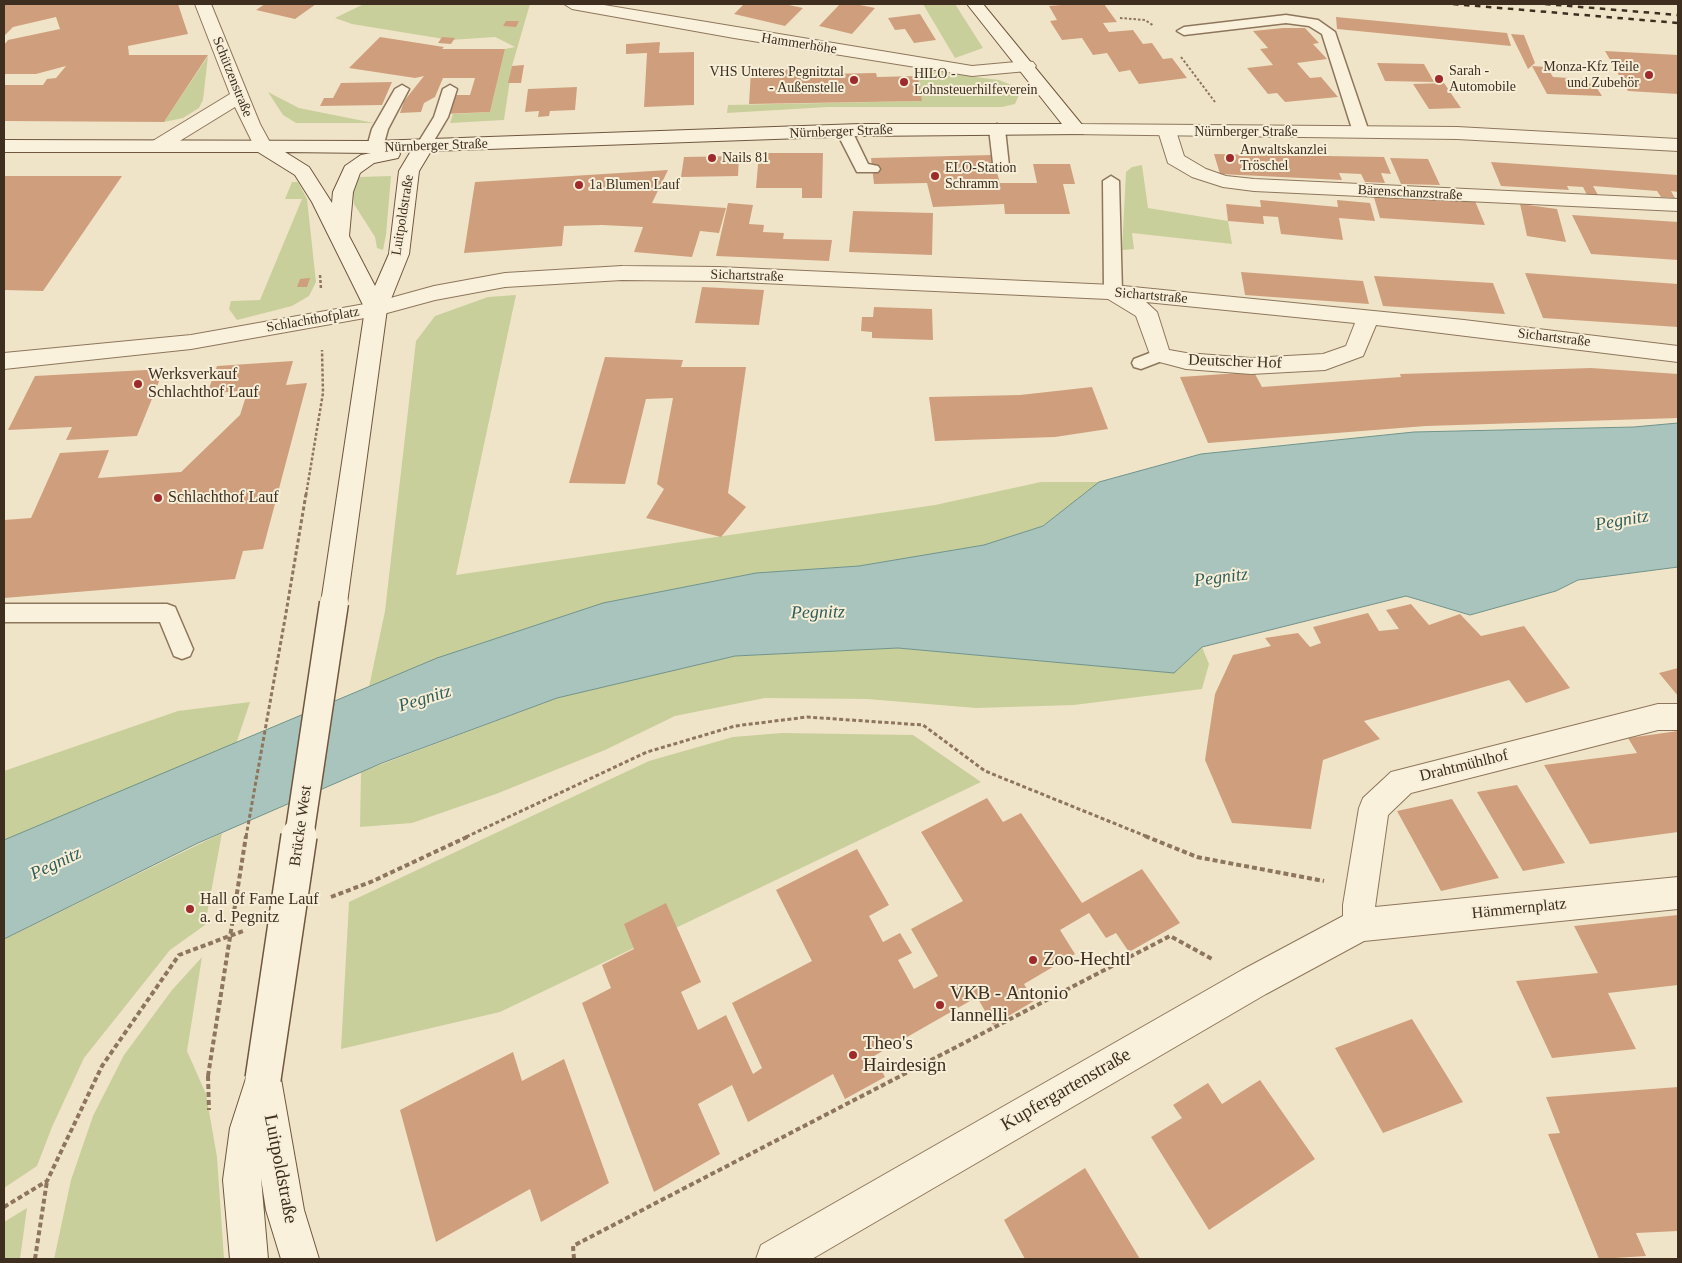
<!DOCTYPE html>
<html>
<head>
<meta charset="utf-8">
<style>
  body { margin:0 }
  #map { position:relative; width:1682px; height:1263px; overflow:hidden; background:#f0e4c8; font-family:"Times New Roman",serif }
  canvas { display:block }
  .frame { position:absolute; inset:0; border:5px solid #3d2e20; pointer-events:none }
</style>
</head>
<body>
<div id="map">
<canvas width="1682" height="1263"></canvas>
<div class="frame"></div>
</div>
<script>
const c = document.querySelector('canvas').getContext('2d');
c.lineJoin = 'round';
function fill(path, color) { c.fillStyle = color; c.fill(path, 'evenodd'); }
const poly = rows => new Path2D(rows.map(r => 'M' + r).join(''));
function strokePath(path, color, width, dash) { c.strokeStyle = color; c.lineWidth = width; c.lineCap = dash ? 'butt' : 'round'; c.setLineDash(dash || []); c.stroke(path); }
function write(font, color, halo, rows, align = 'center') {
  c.font = font + ' "Times New Roman",serif'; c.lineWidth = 4; c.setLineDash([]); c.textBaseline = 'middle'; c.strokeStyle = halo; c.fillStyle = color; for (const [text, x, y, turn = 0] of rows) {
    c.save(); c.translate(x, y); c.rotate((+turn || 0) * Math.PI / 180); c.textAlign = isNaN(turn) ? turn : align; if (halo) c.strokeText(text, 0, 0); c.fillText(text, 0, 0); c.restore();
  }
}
const green = poly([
  [364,4,530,4,512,66,504,120,450,123,453,114,490,112,505,49,515,47,495,37,450,40,352,24,335,18],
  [923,4,955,4,983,48,955,58],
  [208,56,203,100,199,108,183,118,164,122],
  [915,69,999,80,1014,86,1019,95,1015,104,1002,107,828,107,727,113,728,105,921,101,918,76],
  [268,92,299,108,374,123,296,123,283,115],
  [1142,165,1148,208,1228,221,1232,244,1132,233,1134,249,1122,250,1126,172,1132,167],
  [391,176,386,235,383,250,377,248,375,237,354,204,353,192,359,177],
  [292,182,298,182,307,199,316,282,309,296,292,306,237,320,229,309,231,301,260,300,302,199,285,199],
  [516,295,456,575,935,505,1041,482,1099,482,1043,526,984,545,859,566,756,573,603,603,437,658,369,687,385,611,416,341,435,316,488,297],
  [1202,647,1209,664,1202,689,1074,705,976,708,867,699,765,698,675,716,605,750,496,794,412,823,360,827,361,772,557,698,735,656,898,648,1174,673],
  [250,702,236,744,4,840,4,771,178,711],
  [782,733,913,735,981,782,500,1012,341,1049,349,902,649,761,733,737],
  [222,833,205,925,170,950,84,1058,52,1127,37,1166,4,1188,4,939],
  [202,957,187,1051,206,1094,217,1157,224,1259,54,1259,71,1180,93,1116,124,1055,172,990],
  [27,1208,20,1259,4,1259,4,1222]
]);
const water = poly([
  [1678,423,1678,567,1578,580,1556,591,1470,615,1406,596,1202,647,1174,673,898,648,735,656,557,698,382,763,198,843,4,939,4,840,437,658,603,603,756,573,859,566,984,545,1043,526,1099,482,1201,454,1414,432,1634,427,1678,423]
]);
const building = poly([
  [4,4,178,4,188,34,128,46,129,55,208,55,164,122,4,121,4,85,43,85,47,79,56,78,66,66,36,74,4,74,4,45,8,40,60,29,56,17,13,27,4,36],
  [265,4,316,4,295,19,256,10],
  [744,4,784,4,803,8,785,26,734,14],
  [840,4,855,4,875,8,852,34,819,26],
  [1074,4,1104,4,1117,22,1103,23,1109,32,1133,30,1143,44,1152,43,1163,59,1172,58,1187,78,1139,84,1130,70,1119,72,1107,53,1093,55,1082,38,1062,40,1050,21,1057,20,1049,6],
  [920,14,936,40,914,43,905,29,895,30,888,18],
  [1336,17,1507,33,1511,46,1337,29],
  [506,21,519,21,516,27,503,26],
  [1283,28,1305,28,1319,43,1313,44,1327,59,1297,63,1310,78,1321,77,1338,97,1285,102,1277,93,1268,94,1247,68,1273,65,1260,49,1268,48,1253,31],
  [1511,34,1524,35,1535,63,1528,69],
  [380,37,444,47,442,49,505,49,490,112,443,114,449,95,470,95,475,78,443,78,435,97,424,103,421,112,400,113,404,101,424,76,415,78,349,68],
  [442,37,455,38,451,44,438,43],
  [660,42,659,53,694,52,694,105,644,107,647,53,626,54,626,44],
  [1605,51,1678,55,1678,94,1628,91],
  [1377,63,1424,64,1434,82,1385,81],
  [524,65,521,83,508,83,512,66],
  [1532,66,1547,67,1553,77,1586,79,1590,84,1595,85,1602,96,1547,94],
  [823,69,822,74,876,73,877,77,918,76,922,101,749,104,751,70],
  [392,82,382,105,320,106,324,98,333,98,341,83],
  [1444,83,1461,108,1429,109,1413,84],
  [577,87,575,110,550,111,549,116,538,117,539,111,525,112,528,89],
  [759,153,823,153,822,198,802,198,802,188,756,188],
  [1214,154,1384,157,1391,174,1381,173,1385,183,1365,182,1361,174,1339,173,1342,180,1220,174],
  [992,155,1000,183,1037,183,1033,164,1070,164,1075,184,1063,184,1070,214,1005,214,1004,204,933,207,927,183,874,184,871,158],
  [739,156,738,176,681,177,684,157],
  [1390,158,1428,159,1440,185,1401,184],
  [1491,162,1678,175,1678,192,1671,191,1675,198,1661,197,1657,191,1593,186,1598,195,1587,195,1583,187,1567,186,1569,190,1501,186],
  [668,170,652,203,726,208,719,233,700,231,692,257,634,252,643,227,602,225,564,226,562,246,464,253,475,182],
  [4,176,122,176,43,291,4,290],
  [1373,194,1475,201,1485,225,1380,218],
  [1260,200,1338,207,1337,200,1370,203,1375,221,1339,218,1343,240,1281,234,1278,217,1263,216,1264,224,1228,221,1226,204,1261,207],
  [728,203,753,205,749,224,764,225,763,232,784,233,783,239,832,240,829,261,716,256],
  [1520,204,1557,209,1566,242,1527,236],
  [853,211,933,213,932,255,849,252],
  [1572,215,1678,222,1678,260,1591,254],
  [1241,272,1363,281,1369,304,1245,295],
  [1525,273,1678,284,1678,327,1543,318],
  [1374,276,1493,283,1505,314,1383,306],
  [310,278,307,287,297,287,300,279],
  [702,287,764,290,759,325,695,323],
  [874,307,932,309,933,340,872,338,872,332,861,331,862,317,873,317],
  [605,357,683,360,681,367,746,367,728,493,746,507,721,537,646,518,664,489,657,484,673,398,646,399,625,484,569,483],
  [293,361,286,385,307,383,263,549,243,551,235,579,4,598,4,520,31,518,60,453,109,450,98,478,181,472,240,415,248,390,207,394,217,366],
  [1591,368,1678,374,1678,418,1426,426,1208,443,1180,377,1254,372,1262,387,1401,377,1400,374],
  [164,369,137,436,66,440,72,427,8,430,35,376],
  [1092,387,1108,429,1055,437,935,441,929,397,1020,395],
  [1411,604,1429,625,1460,614,1481,636,1524,626,1570,688,1526,703,1509,680,1364,721,1380,739,1323,760,1311,829,1232,823,1205,760,1215,694,1233,655,1271,646,1265,638,1298,633,1310,647,1321,643,1313,627,1368,613,1379,631,1399,629,1386,610],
  [1678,668,1678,696,1659,673],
  [1678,731,1678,832,1590,844,1544,765,1637,753,1628,738],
  [1517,785,1565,863,1523,871,1477,792],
  [987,798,1003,822,1021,813,1082,903,1142,869,1180,923,1129,952,1116,933,1106,938,1089,913,1060,930,1075,954,1024,984,1034,1001,993,1025,977,997,874,1056,885,1077,845,1099,833,1074,748,1122,732,1085,698,1104,720,1154,654,1192,582,1003,611,988,602,965,634,949,624,924,666,903,701,982,681,992,698,1030,726,1015,753,1074,762,1068,732,1003,812,961,776,890,857,849,889,905,869,916,883,942,900,933,912,953,898,960,914,989,938,976,911,929,963,901,921,832],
  [1452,799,1499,878,1441,891,1397,811],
  [1678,915,1678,985,1608,993,1636,1049,1552,1058,1516,981,1598,973,1574,926],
  [1412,1019,1463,1102,1383,1133,1335,1048],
  [513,1052,522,1081,564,1059,609,1183,541,1222,530,1189,436,1242,400,1110],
  [1260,1080,1315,1159,1209,1230,1151,1137,1182,1118,1173,1105,1208,1083,1222,1104],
  [1678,1087,1678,1231,1636,1233,1646,1256,1599,1259,1548,1134,1560,1133,1546,1097],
  [1085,1168,1140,1259,1025,1259,1004,1220]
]);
const pathFar3 = poly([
  [1120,18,1145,20,1154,26],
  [1181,57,1215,102]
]);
const pathFar2 = poly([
  [320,275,321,289],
  [306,495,323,393,322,350]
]);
const pathFar1 = poly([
  [286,613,306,494],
  [466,837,647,752,735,726,807,717,923,725,985,771,1148,837]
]);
const path = poly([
  [1145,836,1197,857,1324,881],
  [331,897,373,881,469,836],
  [208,1076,209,1110],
  [4,1207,47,1181,102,1066,179,955,243,931],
  [35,1259,47,1181],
  [574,1259,573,1246,1170,936,1214,960]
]);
const service = poly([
  [1286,15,1318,20,1335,32,1369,132,1366,135,1356,135,1353,132,1322,34,1309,26,1286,23,1184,35,1177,31,1184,27,1286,15],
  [402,85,409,89,388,129,383,147,375,152,370,150,367,147,372,129,395,89,402,85],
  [450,85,457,89,448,117,429,149,419,149,416,146,434,117,443,89,450,85],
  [997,124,1005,129,1009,166,1007,169,995,172,987,167,993,163,989,129,997,124],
  [844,126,852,131,868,164,878,166,880,169,878,172,857,172,836,131,844,126],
  [1111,176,1119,181,1122,292,1119,296,1113,298,1107,296,1104,292,1103,181,1111,176],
  [1160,349,1167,351,1169,355,1167,359,1141,369,1134,367,1132,363,1134,359,1160,349],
  [4,604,167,604,175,607,193,649,190,656,182,659,174,656,160,622,4,622,4,604]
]);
const minor = poly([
  [195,4,211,4,260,124,273,148,271,152,257,152,235,107,165,150,158,152,151,150,149,146,151,142,230,94,195,4],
  [564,4,598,4,972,66,1027,61,1033,62,1036,66,1033,70,1027,71,972,76,734,38,572,9,564,4],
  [1167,125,1174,127,1176,131,1184,156,1206,169,1226,176,1254,179,1678,199,1678,211,1254,191,1223,187,1192,177,1168,163,1158,131,1160,127,1167,125],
  [622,266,718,267,1113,285,1464,320,1678,346,1678,362,1376,325,1363,356,1325,370,1251,374,1186,369,1152,360,1136,316,1108,299,718,281,622,280,505,287,435,300,376,316,191,349,4,369,4,353,191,335,376,302,434,286,505,273,622,266],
  [1146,302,1355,323,1346,346,1323,354,1251,358,1186,353,1169,350,1157,312,1146,302],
  [1658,704,1678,704,1678,730,1658,730,1411,793,1388,815,1375,907,1678,877,1678,909,1364,941,1266,994,812,1259,756,1259,761,1245,1242,970,1343,916,1343,905,1359,808,1363,798,1391,772,1658,704]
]);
const tertiary = poly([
  [1076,124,1457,127,1678,139,1678,151,1457,139,1069,134,1067,130,1069,126,1076,124]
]);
const secondary = poly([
  [967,4,983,4,1083,126,1085,130,1083,134,860,136,431,151,419,171,409,254,387,309,347,603,344,611,334,614,324,611,321,603,365,309,312,202,295,175,258,152,4,152,4,140,375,141,860,124,1062,124,967,4],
  [411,151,399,171,389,254,375,286,349,236,353,192,360,173,374,163,398,158,400,154,399,152,411,151],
  [285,152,371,153,361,155,345,166,333,192,332,203,309,167,285,152],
  [263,1061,276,1066,281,1079,304,1210,319,1259,281,1259,266,1210,261,1178,268,1259,230,1259,223,1180,230,1128,250,1066,263,1061]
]);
const rail = poly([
  [1453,4,1678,23],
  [1545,4,1678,15]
]);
const pathBridgeFar1 = poly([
  [246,837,286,613]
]);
const pathBridge = poly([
  [208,1076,246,836]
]);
const secondaryBridgeFar1 = poly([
  [299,837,334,603]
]);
const secondaryBridge = poly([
  [263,1079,299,836]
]);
const markers = [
  [1649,75,5,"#9e2a2b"],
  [1439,79,5,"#9e2a2b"],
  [854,80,5,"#9e2a2b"],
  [904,82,5,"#9e2a2b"],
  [712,158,5,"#9e2a2b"],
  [1230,158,5,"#9e2a2b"],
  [935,176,5,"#9e2a2b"],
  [579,185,5,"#9e2a2b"],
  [138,384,5,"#9e2a2b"],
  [158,498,5,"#9e2a2b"],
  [190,909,5,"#9e2a2b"],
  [1033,960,5,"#9e2a2b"],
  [940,1005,5,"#9e2a2b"],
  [853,1055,5,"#9e2a2b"]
];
const farStreetnames = [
  ["Hammerhöhe",799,44,9],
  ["Schützenstraße",232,77,68],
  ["Nürnberger Straße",841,132,-2],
  ["Nürnberger Straße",1246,132],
  ["Nürnberger Straße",436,146,-2],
  ["Bärenschanzstraße",1410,193,3],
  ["Luitpoldstraße",403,215,-81],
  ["Sichartstraße",747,276,2],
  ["Sichartstraße",1151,296,5],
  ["Schlachthofplatz",313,320,-10],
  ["Sichartstraße",1554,338,7]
];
const farPoinames = [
  ["Monza-Kfz Teile",1639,67,"right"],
  ["und Zubehör",1639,83,"right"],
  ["Sarah -",1449,71],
  ["Automobile",1449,87],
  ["VHS Unteres Pegnitztal",844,72,"right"],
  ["- Außenstelle",844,88,"right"],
  ["HILO -",914,74],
  ["Lohnsteuerhilfeverein",914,90],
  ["Anwaltskanzlei",1240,150],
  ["Tröschel",1240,166],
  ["Nails 81",722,158],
  ["ELO-Station",945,168],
  ["Schramm",945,184],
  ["1a Blumen Lauf",589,185]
];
const streetNames = [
  ["Deutscher Hof",1235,362,2],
  ["Drahtmühlhof",1464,766,-14],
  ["Brücke West",301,826,-82],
  ["Hämmernplatz",1519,909,-6]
];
const poiNames = [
  ["Werksverkauf",148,375],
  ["Schlachthof Lauf",148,393],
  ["Schlachthof Lauf",168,498],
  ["Hall of Fame Lauf",200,900],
  ["a. d. Pegnitz",200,918]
];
const waterNames = [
  ["Pegnitz",1622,521,-10],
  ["Pegnitz",1221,578,-7],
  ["Pegnitz",818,613,-1],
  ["Pegnitz",425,699,-17],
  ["Pegnitz",56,864,-25]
];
const nearPoinames = [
  ["Zoo-Hechtl",1043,960],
  ["VKB - Antonio",950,994],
  ["Iannelli",950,1016],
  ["Theo's",863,1044],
  ["Hairdesign",863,1066]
];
const nearStreetnames = [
  ["Kupfergartenstraße",1066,1090,-30],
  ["Luitpoldstraße",280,1169,79]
];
fill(green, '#c9cf9b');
fill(water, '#a9c4bc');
strokePath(water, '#6f938a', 1);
fill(building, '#cf9f7d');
strokePath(service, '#8d765c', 3);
strokePath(minor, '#8d765c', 2);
strokePath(tertiary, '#8d765c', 2);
strokePath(secondary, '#6f573f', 2);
strokePath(pathFar3, '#8d765c', 2, [2.5, 2]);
strokePath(pathFar2, '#8d765c', 2.5, [3, 2]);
strokePath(pathFar1, '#8d765c', 3, [4, 2.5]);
strokePath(path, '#8d765c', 4, [5, 3]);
fill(service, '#faf1dc');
fill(minor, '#faf1dc');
fill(tertiary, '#faf1dc');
fill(secondary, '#faf1dc');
strokePath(rail, '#3d2e20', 2.5, [5.5, 5.5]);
strokePath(secondaryBridgeFar1, '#6f573f', 31, []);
strokePath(secondaryBridge, '#6f573f', 38, []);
strokePath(pathBridgeFar1, '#8d765c', 3, [4, 2.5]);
strokePath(pathBridge, '#8d765c', 4, [5, 3]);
strokePath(secondaryBridgeFar1, '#faf1dc', 28);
strokePath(secondaryBridge, '#faf1dc', 35);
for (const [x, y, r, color] of markers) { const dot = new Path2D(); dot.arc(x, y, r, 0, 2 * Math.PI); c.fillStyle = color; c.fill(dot); strokePath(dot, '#f7eed8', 2); }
write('14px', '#3d2e20', '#f7eed8', farStreetnames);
write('14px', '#3d2e20', '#f7eed8', farPoinames, 'left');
write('16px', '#3d2e20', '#f7eed8', streetNames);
write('16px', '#3d2e20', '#f7eed8', poiNames, 'left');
write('italic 18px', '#2f5d5a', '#f7eed8', waterNames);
write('19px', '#3d2e20', '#f7eed8', nearPoinames, 'left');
write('19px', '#3d2e20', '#f7eed8', nearStreetnames);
</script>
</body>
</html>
